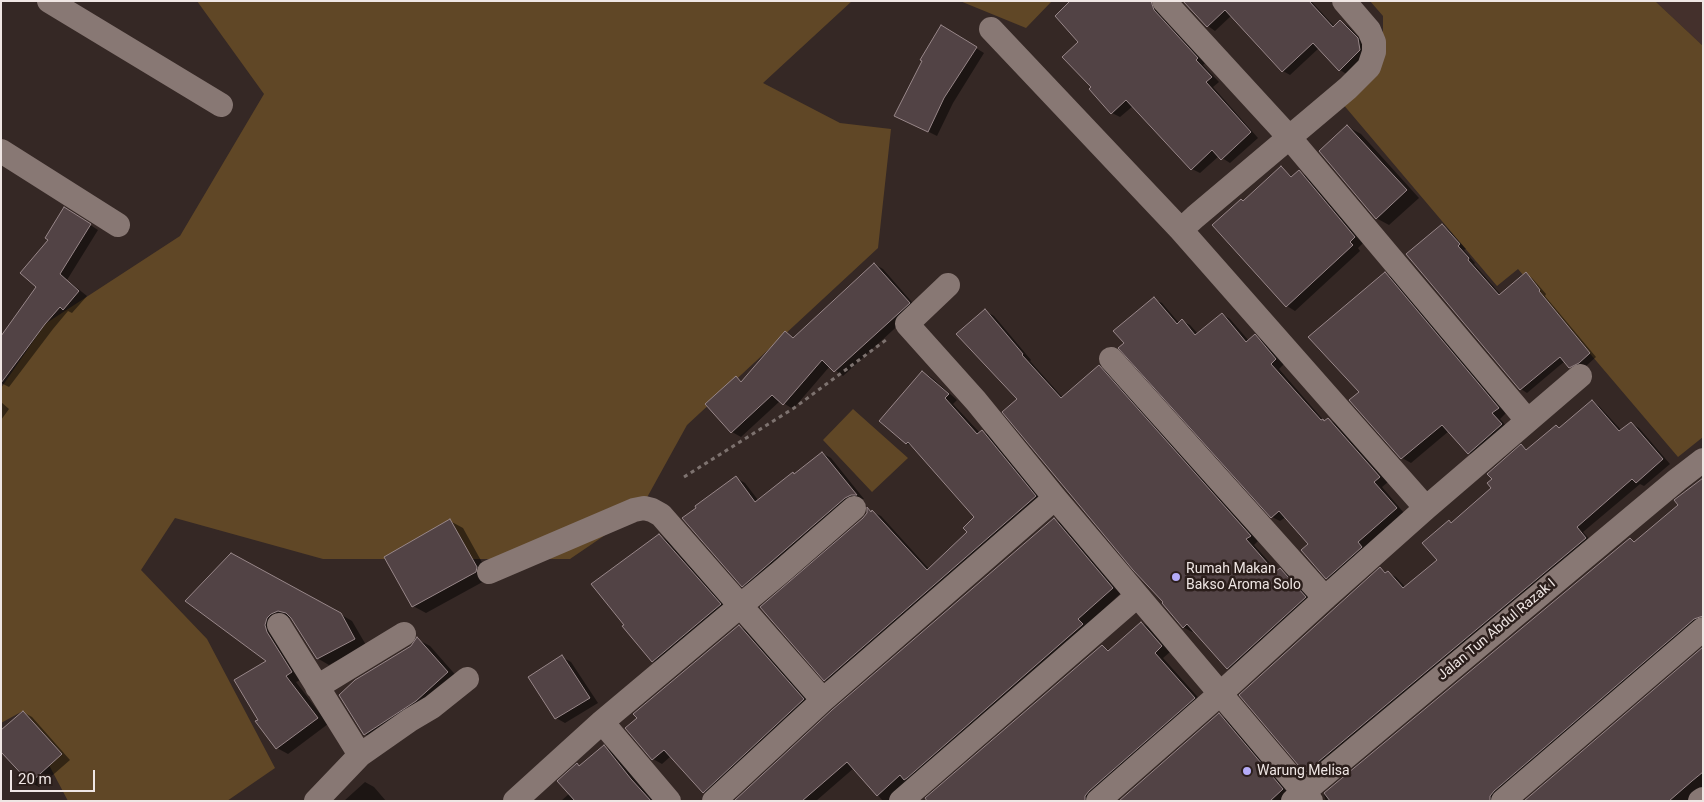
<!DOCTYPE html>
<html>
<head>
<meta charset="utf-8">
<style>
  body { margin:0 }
  #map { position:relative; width:1704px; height:802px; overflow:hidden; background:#352825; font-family:Roboto,sans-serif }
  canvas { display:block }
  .frame { position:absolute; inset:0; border:2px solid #efe6e4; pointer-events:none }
  .scale { position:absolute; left:10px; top:770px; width:85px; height:22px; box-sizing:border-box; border:2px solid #efe6e4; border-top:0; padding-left:6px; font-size:15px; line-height:18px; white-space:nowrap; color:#efe6e4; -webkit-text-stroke:4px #2b1e1b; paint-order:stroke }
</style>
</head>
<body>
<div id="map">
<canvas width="1704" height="802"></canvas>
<div class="frame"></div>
<div class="scale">20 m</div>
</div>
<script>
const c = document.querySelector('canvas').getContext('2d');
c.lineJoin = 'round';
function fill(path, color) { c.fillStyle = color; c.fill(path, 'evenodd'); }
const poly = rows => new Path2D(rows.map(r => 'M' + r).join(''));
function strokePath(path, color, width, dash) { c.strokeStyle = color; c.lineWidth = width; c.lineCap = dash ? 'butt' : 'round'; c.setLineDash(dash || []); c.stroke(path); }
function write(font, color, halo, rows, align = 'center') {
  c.font = font + ' Roboto,sans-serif'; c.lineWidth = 5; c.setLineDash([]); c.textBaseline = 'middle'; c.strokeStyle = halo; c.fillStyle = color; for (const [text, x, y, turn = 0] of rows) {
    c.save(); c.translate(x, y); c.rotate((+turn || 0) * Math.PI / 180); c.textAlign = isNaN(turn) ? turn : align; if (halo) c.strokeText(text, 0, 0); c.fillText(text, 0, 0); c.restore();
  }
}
const built = poly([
  [1655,1,1703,1,1703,46]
]);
const green = poly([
  [197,1,852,1,763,83,840,123,891,129,878,248,687,425,639,512,570,559,323,559,175,518,141,570,207,639,275,768,227,801,68,801,21,712,1,723,1,388,45,324,180,236,264,94],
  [960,1,1052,1,1026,28],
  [1370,1,1655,1,1703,46,1703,437,1678,457,1518,269,1497,286,1342,103,1383,61,1383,16],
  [853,409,908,458,872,492,823,440]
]);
const shadow = poly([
  [1072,1,1159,1,1158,9,1161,16,1205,63,1203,65,1219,82,1213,87,1258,138,1230,163,1219,156,1200,173,1192,169,1133,106,1120,117,1112,113,1093,87,1080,42],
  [1185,1,1311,1,1335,27,1341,22,1348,26,1365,44,1368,54,1348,75,1340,70,1319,48,1290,75,1283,71,1232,15,1215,31,1208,26],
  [942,27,984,53,953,103,937,136,905,120],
  [1348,127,1361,134,1419,198,1389,225,1376,218],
  [1281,168,1293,177,1299,172,1308,177,1363,243,1358,248,1360,251,1295,311,1287,306],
  [72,213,98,230,67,280,87,296,72,313,68,311,53,329,9,387,1,383,1,338,38,287],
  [1442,225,1448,229,1466,249,1464,250,1475,263,1474,264,1501,295,1526,274,1532,278,1546,294,1545,296,1596,357,1586,366,1576,371,1565,361,1527,393,1521,389],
  [874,264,883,269,917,308,843,376,830,366,793,409,780,401,741,437,732,432,736,378,743,382,785,333,795,339],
  [1385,273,1393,278,1506,413,1500,419,1510,430,1477,458,1469,453,1449,431,1411,463,1402,458,1351,400,1361,392],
  [1154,299,1162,303,1179,323,1182,321,1190,325,1198,334,1222,314,1230,319,1249,341,1255,336,1263,341,1284,364,1279,369,1325,422,1328,419,1337,424,1388,482,1382,487,1404,513,1335,582,1327,578,1310,544,1286,517,1280,521,1272,517,1125,343],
  [985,311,994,316,1031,360,1030,361,1063,398,1099,366,1108,371,1258,541,1254,545,1278,572,1280,570,1289,575,1313,602,1236,673,1228,668,1194,630,1192,632,1183,627,1018,400],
  [922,372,931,377,957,400,953,404,980,433,982,431,991,436,1044,502,834,685,825,680,864,519,868,510,881,516,929,569,969,532,976,517,915,448,906,443],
  [1592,401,1599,406,1622,431,1631,423,1639,428,1670,464,1644,486,1640,484,1583,532,1593,543,1314,776,1306,772,1380,569,1396,577,1406,588,1439,560,1449,522,1452,523,1493,489,1521,446,1528,450,1556,426,1560,428],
  [1,402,9,409,1,420],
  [822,453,831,458,864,499,860,499,751,591,743,586,736,478,745,483,758,500,793,473,795,475],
  [1703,479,1703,624,1499,801,1326,801,1324,795,1630,539,1636,542,1680,505],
  [1054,519,1063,524,1121,593,898,801,883,801,854,768,816,801,735,801],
  [450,521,463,528,489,575,488,579,426,613,413,606],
  [659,535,670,542,731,611,664,667,653,661],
  [187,601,340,614,352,621,366,645,329,665,317,658,292,617,284,619,303,679,296,682,328,724,288,754,277,748,259,720,268,661],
  [1142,623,1151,628,1170,652,1163,658,1203,703,1094,801,924,801,1102,646,1110,651],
  [739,626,748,631,812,704,713,797,704,792,671,756,662,764,653,759,639,718],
  [417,639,430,646,460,680,378,742,365,734,340,695,412,647],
  [1703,649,1703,794,1696,801,1526,801],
  [562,657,571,662,598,703,565,723,556,718,530,677],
  [23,712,32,717,70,760,39,787,30,782],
  [1219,715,1228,720,1292,796,1289,801,1121,801],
  [604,747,613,752,654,801,561,801,570,793,577,765,580,766],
  [365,782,374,787,386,801,344,801]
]);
const building = poly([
  [1070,1,1151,1,1154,10,1198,58,1196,60,1212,77,1206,82,1251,132,1221,160,1212,150,1191,170,1126,100,1111,114,1089,89,1091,87,1062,57,1078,42,1055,16,1070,1],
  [1183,1,1309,1,1333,27,1340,20,1358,38,1360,50,1339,71,1313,43,1282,72,1225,10,1207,27,1183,1],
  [941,25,977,47,944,98,928,132,894,116,922,61,920,60,941,25],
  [1347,125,1407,190,1376,219,1319,151,1347,125],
  [1281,166,1291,177,1299,170,1355,237,1350,242,1353,245,1286,307,1212,225,1241,199,1243,201,1281,166],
  [64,207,91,224,60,274,79,291,63,310,60,307,45,324,1,383,1,336,36,287,20,273,48,240,45,238,64,207],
  [1442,224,1460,244,1458,246,1469,258,1468,260,1499,295,1526,272,1540,290,1539,291,1590,353,1579,363,1569,368,1560,357,1520,390,1406,254,1442,224],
  [874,263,910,303,834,372,822,360,783,405,772,395,731,433,705,404,736,376,741,382,785,331,793,338,874,263],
  [1385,272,1499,408,1492,413,1502,424,1468,454,1442,425,1401,459,1349,400,1359,392,1308,337,1385,272],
  [1154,297,1177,324,1182,319,1195,335,1222,313,1246,342,1255,334,1276,359,1271,364,1321,420,1323,419,1324,421,1328,418,1380,477,1374,482,1397,508,1358,542,1362,547,1326,579,1301,550,1308,544,1279,511,1271,518,1118,348,1124,343,1113,331,1154,297],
  [985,309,1023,354,1022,355,1061,398,1099,365,1251,536,1246,539,1275,572,1280,568,1306,597,1227,669,1187,624,1183,628,1162,603,1163,602,1133,570,1002,412,1017,399,956,334,985,309],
  [922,371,949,394,945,398,977,434,982,430,1036,496,824,681,760,607,863,518,867,513,867,507,871,512,872,510,927,570,967,532,963,528,974,517,908,442,906,444,879,421,922,371],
  [1592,400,1619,431,1631,422,1663,459,1636,483,1632,479,1577,527,1586,538,1306,772,1304,772,1239,695,1380,567,1385,573,1388,571,1403,588,1437,560,1422,543,1449,520,1451,523,1491,488,1487,483,1492,479,1487,474,1521,444,1526,450,1556,425,1559,428,1592,400],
  [822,452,857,495,851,495,845,498,742,587,682,518,696,508,695,506,736,476,755,502,793,472,794,474,822,452],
  [1703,478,1703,616,1694,619,1494,791,1490,796,1490,801,1330,801,1324,793,1630,538,1634,542,1678,505,1674,500,1703,478],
  [1054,518,1113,588,1078,619,1083,624,907,778,904,780,900,775,877,796,847,762,802,801,734,801,832,710,1054,518],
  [450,519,477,567,476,572,412,607,384,557,450,519],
  [659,534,721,604,652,662,622,626,624,625,591,584,659,534],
  [231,553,341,613,355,639,317,659,291,618,286,613,278,611,271,614,267,618,265,625,267,632,292,672,286,676,318,718,276,749,255,721,258,720,234,680,266,661,185,601,231,553],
  [1141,622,1162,646,1155,653,1195,698,1089,791,1085,796,1085,801,927,801,925,798,1102,645,1108,651,1141,622],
  [739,625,804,699,703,793,664,750,652,760,625,728,637,718,633,714,739,625],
  [417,637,448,672,416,701,364,735,339,695,355,680,411,646,417,637],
  [1703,647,1703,772,1692,781,1669,801,1524,801,1703,647],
  [562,655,590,698,555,719,528,677,562,655],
  [23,711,62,754,30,783,1,752,1,730,23,711],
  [1219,713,1283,789,1270,801,1119,801,1219,713],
  [604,745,631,779,651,801,575,801,557,781,577,763,579,766,604,745]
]);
const path = poly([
  [684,477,794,408,886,340]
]);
const minor = poly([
  [49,1,221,105],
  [1164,1,1289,137,1527,420],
  [1344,1,1369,30,1374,42,1374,52,1369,67,1348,88,1195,217,1181,230,1426,508],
  [991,29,1181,230],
  [1,151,118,225],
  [948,285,907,324,976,401,1055,498,1311,801],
  [1111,359,1325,598],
  [489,572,634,510,644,508,652,510,661,515,823,700],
  [279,625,360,755],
  [317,687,404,634],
  [602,722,669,801],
  [316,801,360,755,410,720,432,707,467,679],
  [515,801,602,722,783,570,854,508],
  [714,801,823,700,1055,498],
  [901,801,1137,596],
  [1098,801,1221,693,1325,598,1426,508,1580,376],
  [1293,801,1677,480,1703,460],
  [1503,801,1703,629],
  [1700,801,1703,799]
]);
const markers = [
  [1176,577,5,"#b5acf8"],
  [1247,771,5,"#b5acf8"]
];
const poiNames = [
  ["Rumah Makan",1186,569],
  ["Bakso Aroma Solo",1186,585],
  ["Warung Melisa",1257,771]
];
const streetNames = [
  ["Jalan Tun Abdul Razak I",1497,630,-40]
];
fill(built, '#44302c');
fill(green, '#604726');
fill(shadow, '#0007');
fill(building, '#524345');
strokePath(building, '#988789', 1);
strokePath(path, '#7d726f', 3, [4, 4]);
strokePath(minor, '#887874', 24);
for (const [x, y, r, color] of markers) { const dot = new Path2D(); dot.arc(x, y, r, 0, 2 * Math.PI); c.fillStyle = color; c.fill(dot); strokePath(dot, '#2b1e1b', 2); }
write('14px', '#efe6e4', '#2b1e1b', poiNames, 'left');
write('14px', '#efe6e4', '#2b1e1b', streetNames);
</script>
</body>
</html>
